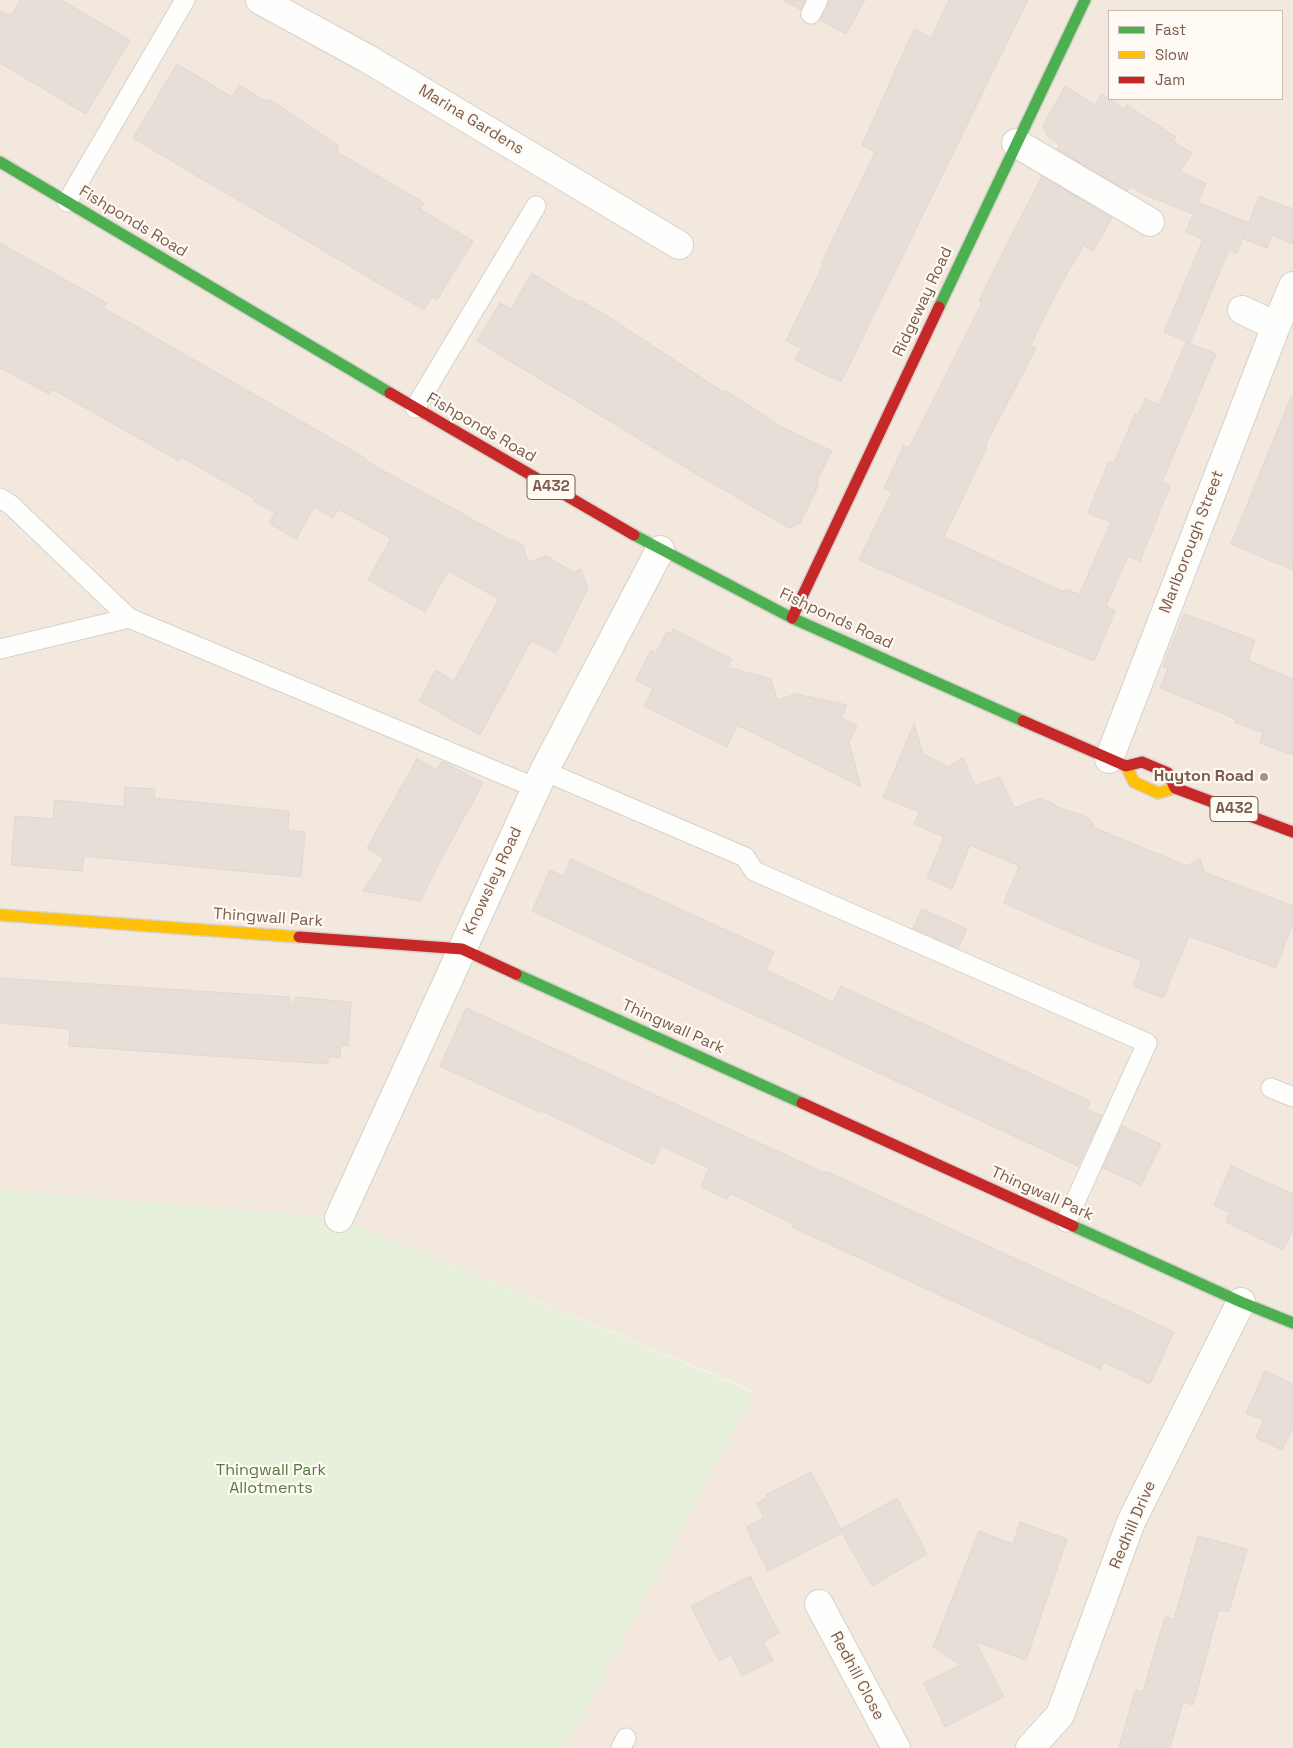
<!DOCTYPE html>
<html>
<head>
<meta charset="utf-8">
<style>
  body { margin:0 }
  #map { position:relative; width:1293px; height:1748px; overflow:hidden; background:#f9f5f0; font-family:"Space Grotesk",sans-serif }
  canvas { display:block }
  .legend { position:absolute; left:1108px; top:10px; width:175px; height:90px; box-sizing:border-box; background:#fffaf3; border:1px solid #cabbb1; margin:0; padding:6px 9px; list-style:none; font-size:15px; color:#7a5c4d }
  .legend li { display:flex; align-items:center; gap:10px; height:25px }
  .legend b { width:25px; border:1px solid #cabbb1 }
</style>
</head>
<body>
<div id="map">
<canvas width="1293" height="1748"></canvas>
<ul class="legend">
<li><b style="height:6px;background:#4caf50"></b>Fast</li>
<li><b style="height:6px;background:#ffc107"></b>Slow</li>
<li><b style="height:6px;background:#c62828"></b>Jam</li>
</ul>
</div>
<script>
const c = document.querySelector('canvas').getContext('2d');
c.lineJoin = 'round';
function fill(path, color) { c.fillStyle = color; c.fill(path, 'evenodd'); }
const poly = rows => new Path2D(rows.map(r => 'M' + r).join(''));
function strokePath(path, color, width, dash) { c.strokeStyle = color; c.lineWidth = width; c.lineCap = dash ? 'butt' : 'round'; c.setLineDash(dash || []); c.stroke(path); }
function write(font, color, halo, rows, align = 'center') {
  c.font = font + ' "Space Grotesk",sans-serif'; c.lineWidth = 4.5; c.setLineDash([]); c.textBaseline = 'middle'; c.strokeStyle = halo; c.fillStyle = color; for (const [text, x, y, turn = 0] of rows) {
    c.save(); c.translate(x, y); c.rotate((+turn || 0) * Math.PI / 180); c.textAlign = isNaN(turn) ? turn : align; if (halo) c.strokeText(text, 0, 0); c.fillText(text, 0, 0); c.restore();
  }
}
const residential = poly([
  [0,0,1293,0,1293,1748,565,1748,754,1391,339,1218,0,1190],
  [1109,11,1282,11,1282,99,1109,99]
]);
const green = poly([
  [0,1190,339,1218,754,1392,565,1748,0,1748]
]);
const building = poly([
  [20,0,61,0,130,40,86,114,0,63,0,11,11,16,20,0],
  [783,0,805,0,801,10,783,0],
  [829,0,865,0,846,34,820,20,829,0],
  [949,0,1028,0,841,382,795,360,801,348,786,341,823,265,821,264,875,152,862,145,914,29,931,38,949,0],
  [177,64,232,97,239,85,267,102,269,99,339,146,336,151,424,203,420,209,473,241,437,300,432,297,424,310,133,138,177,64],
  [1065,86,1095,105,1102,94,1124,109,1127,105,1176,137,1173,141,1192,153,1180,172,1206,183,1198,202,1249,223,1259,196,1293,209,1293,244,1272,235,1267,248,1243,239,1247,227,1237,253,1229,250,1190,343,1164,332,1203,239,1186,232,1193,214,1143,194,1130,186,1127,191,1057,149,1060,145,1047,136,1043,126,1065,86],
  [1042,176,1112,218,1093,251,1083,245,1073,265,1072,264,1044,317,1031,345,1036,348,985,446,987,447,944,537,1064,592,1066,589,1079,595,1111,522,1088,513,1109,461,1114,463,1135,414,1138,415,1145,399,1159,405,1186,342,1216,354,1162,482,1170,486,1140,561,1128,556,1106,606,1115,611,1094,661,1025,633,859,560,892,492,884,488,904,445,909,448,929,409,982,303,979,301,991,276,1042,176],
  [0,243,107,303,104,308,367,459,366,461,510,540,512,539,523,545,528,562,547,556,573,572,581,569,588,588,556,653,531,641,480,735,419,701,436,670,454,681,499,599,448,571,425,612,368,580,391,538,338,509,333,518,314,507,296,539,269,523,275,513,253,501,255,499,181,457,179,461,52,389,49,394,0,368,0,243],
  [532,273,578,302,579,300,609,317,723,392,725,390,782,427,832,451,816,482,819,484,800,523,789,528,695,473,477,341,500,303,511,309,532,273],
  [1291,397,1293,397,1293,570,1231,544,1291,397],
  [1184,614,1255,640,1248,660,1293,679,1293,755,1260,743,1263,733,1235,722,1236,719,1160,688,1168,668,1163,666,1184,614],
  [673,629,732,659,727,667,771,679,777,700,796,694,847,705,841,718,857,725,849,742,861,787,737,725,727,747,644,706,653,689,636,680,651,650,656,653,667,632,670,634,673,629],
  [914,724,923,754,949,767,963,757,975,786,1000,777,1014,808,1040,798,1054,804,1055,806,1089,818,1095,828,1187,866,1200,858,1204,872,1293,906,1293,923,1276,968,1189,936,1163,998,1133,986,1142,961,1078,936,1004,903,1019,866,970,845,952,889,927,878,944,837,914,824,919,812,883,797,914,724],
  [417,759,437,770,442,761,483,783,438,865,420,901,363,891,384,858,367,848,417,759],
  [125,787,155,789,154,798,289,811,288,830,305,832,301,877,84,856,82,871,11,865,15,816,53,819,55,800,124,807,125,787],
  [571,859,774,952,766,970,833,1002,841,986,1090,1101,1087,1109,1102,1116,1078,1166,532,911,550,870,563,876,571,859],
  [922,909,967,929,958,948,913,928,922,909],
  [0,978,290,997,289,1007,296,997,351,1002,348,1046,341,1045,340,1058,328,1057,328,1064,69,1046,70,1029,0,1023,0,978],
  [466,1008,825,1173,826,1171,1174,1332,1150,1384,1104,1362,1100,1369,792,1227,793,1224,730,1193,727,1199,714,1193,701,1186,709,1168,661,1146,653,1164,542,1111,542,1113,440,1066,466,1008],
  [1122,1126,1161,1144,1141,1185,1103,1168,1122,1126],
  [1231,1166,1293,1194,1293,1230,1283,1250,1226,1222,1230,1213,1214,1205,1231,1166],
  [1265,1371,1293,1384,1293,1427,1282,1450,1256,1438,1263,1420,1246,1413,1265,1371],
  [811,1472,841,1529,897,1498,927,1554,872,1586,842,1533,768,1571,746,1527,764,1518,757,1503,767,1498,766,1495,811,1472],
  [1020,1522,1067,1539,1026,1660,976,1642,1004,1697,945,1727,924,1683,961,1665,933,1647,979,1531,1013,1544,1020,1522],
  [1198,1536,1247,1549,1229,1612,1219,1610,1193,1705,1183,1702,1170,1748,1119,1748,1135,1690,1143,1692,1165,1617,1174,1619,1198,1536],
  [750,1576,779,1633,763,1642,773,1660,742,1676,731,1655,719,1661,691,1606,750,1576]
]);
const lane = poly([
  [811,14,818,0],
  [67,202,185,0],
  [415,408,536,206],
  [0,498,11,505,129,618,536,788],
  [0,649,129,618],
  [544,771,745,857,754,871,1147,1043,1066,1222],
  [1271,1088,1293,1097],
  [621,1748,626,1738]
]);
const street = poly([
  [260,0,368,59,679,245],
  [1016,143,1150,222],
  [1242,310,1276,326],
  [1109,759,1276,326,1293,286],
  [339,1218,544,771,660,550],
  [819,1604,896,1748],
  [1030,1748,1060,1715,1131,1522,1241,1302]
]);
const fast = poly([
  [0,162,390,393],
  [939,307,1085,0],
  [634,535,792,618,1023,721],
  [516,974,802,1103],
  [1073,1226,1241,1302,1293,1323]
]);
const slow = poly([
  [1126,766,1134,782,1158,793,1175,788],
  [0,915,299,937]
]);
const jam = poly([
  [390,393,634,535],
  [792,618,939,307],
  [1023,721,1126,766,1142,762,1168,773,1175,788,1293,832],
  [299,937,462,949,516,974],
  [802,1103,1073,1226]
]);
const markers = [
  [1264,777,5,"#a69286"]
];
const shields = [
  [551,487,48],
  [1234,809,48]
];
const shieldNames = [
  ["A432",551,487],
  ["A432",1234,809]
];
const streetNames = [
  ["Marina Gardens",471,120,31],
  ["Fishponds Road",133,222,31],
  ["Ridgeway Road",923,302,-65],
  ["Fishponds Road",481,428,30],
  ["Marlborough Street",1192,542,-69],
  ["Fishponds Road",836,619,25],
  ["Knowsley Road",493,881,-65],
  ["Thingwall Park",268,918,4],
  ["Thingwall Park",673,1027,24],
  ["Thingwall Park",1042,1194,24],
  ["Redhill Drive",1133,1525,-67],
  ["Redhill Close",857,1676,62]
];
const poiNames = [
  ["Huyton Road",1254,777]
];
const parkNames = [
  ["Thingwall Park",271,1471],
  ["Allotments",271,1489]
];
fill(residential, '#f2e8de');
fill(green, '#e7f0db');
fill(building, '#e6ded7');
strokePath(building, '#e2d8d2', 1);
strokePath(lane, '#d7d1cb', 21);
strokePath(street, '#d7d1cb', 30);
strokePath(fast, '#d9d2cb', 14);
strokePath(slow, '#d9d2cb', 14);
strokePath(jam, '#d9d2cb', 14);
strokePath(lane, '#fefefd', 19);
strokePath(street, '#fefefd', 28);
strokePath(fast, '#4caf50', 11);
strokePath(slow, '#ffc107', 11);
strokePath(jam, '#c62828', 11);
for (const [x, y, r, color] of markers) { const dot = new Path2D(); dot.arc(x, y, r, 0, 2 * Math.PI); c.fillStyle = color; c.fill(dot); strokePath(dot, '#fffaf3', 2); }
for (const [x, y, w] of shields) { const box = new Path2D(); box.roundRect(x - w / 2, y - 12.5, w, 25, 4); c.fillStyle = '#fffaf3'; c.fill(box); strokePath(box, '#7a5c4d', 1); }
write('bold 15px', '#7a5c4d', null, shieldNames);
write('16px', '#7a5c4d', '#fffaf3', streetNames);
write('bold 16px', '#7a5c4d', '#fffaf3', poiNames, 'right');
write('16px', '#537a41', '#fffaf3', parkNames);
</script>
</body>
</html>
